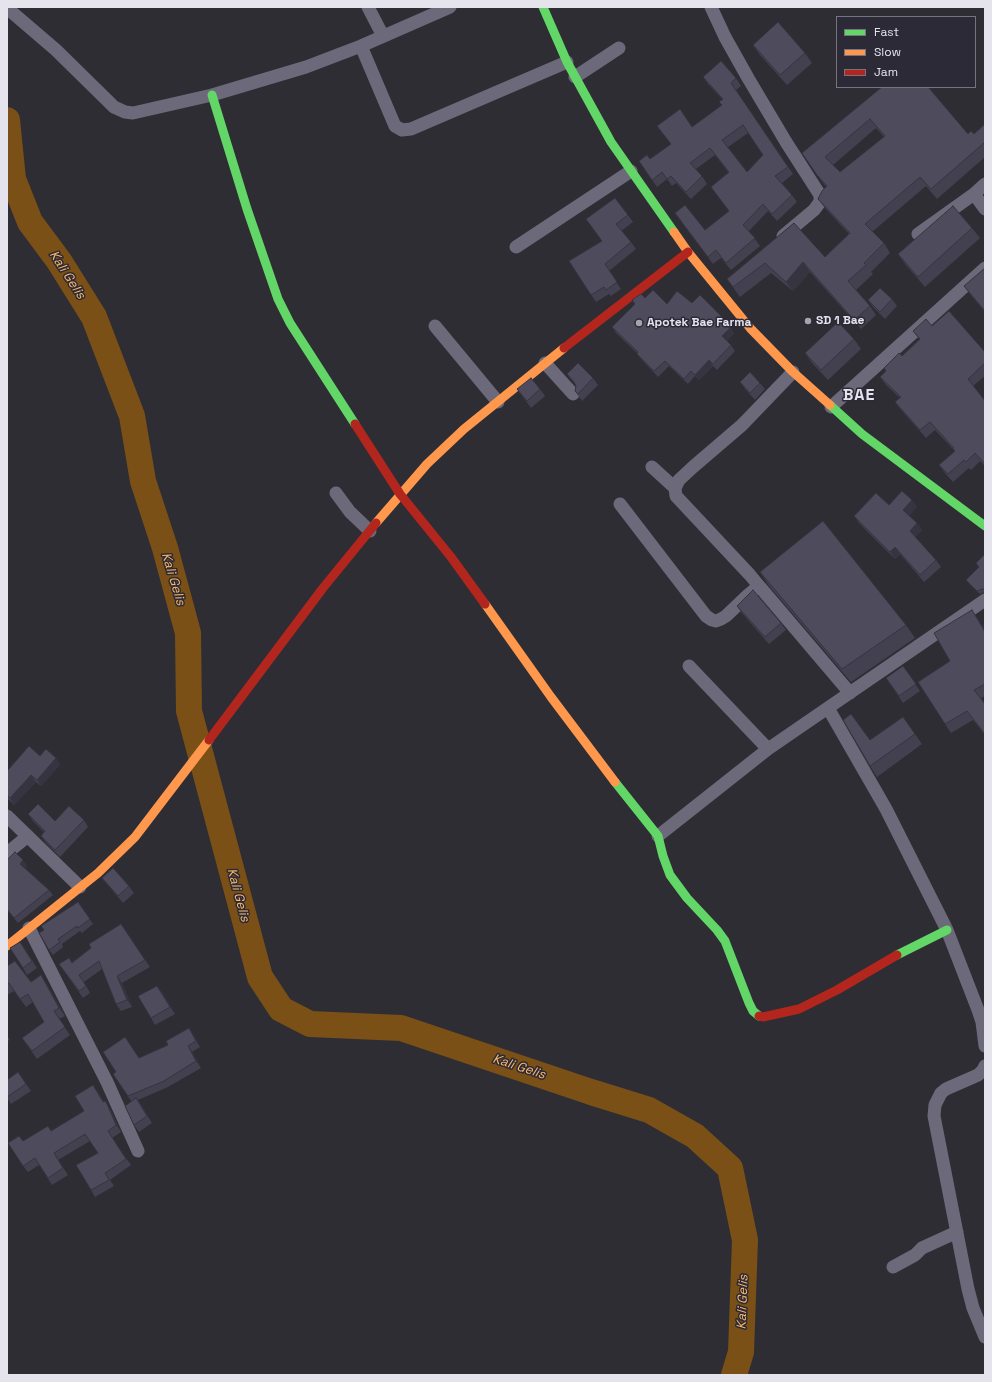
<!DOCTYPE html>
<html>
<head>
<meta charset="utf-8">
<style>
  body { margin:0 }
  #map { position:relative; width:992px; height:1382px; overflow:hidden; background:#2e2d34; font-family:"Space Grotesk",sans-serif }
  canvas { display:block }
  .frame { position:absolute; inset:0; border:8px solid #e5e4ed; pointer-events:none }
  .legend { position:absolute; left:836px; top:16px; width:140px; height:72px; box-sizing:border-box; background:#2c2a37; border:1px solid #767480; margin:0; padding:5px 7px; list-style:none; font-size:12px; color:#e5e4ed }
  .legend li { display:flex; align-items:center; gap:8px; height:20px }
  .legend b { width:20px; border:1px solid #767480 }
</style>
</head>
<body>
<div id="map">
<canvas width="992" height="1382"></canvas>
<div class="frame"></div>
<ul class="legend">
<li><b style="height:5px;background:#63d668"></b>Fast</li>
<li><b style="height:5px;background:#ff974d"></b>Slow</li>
<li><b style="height:5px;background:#b3261e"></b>Jam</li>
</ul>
</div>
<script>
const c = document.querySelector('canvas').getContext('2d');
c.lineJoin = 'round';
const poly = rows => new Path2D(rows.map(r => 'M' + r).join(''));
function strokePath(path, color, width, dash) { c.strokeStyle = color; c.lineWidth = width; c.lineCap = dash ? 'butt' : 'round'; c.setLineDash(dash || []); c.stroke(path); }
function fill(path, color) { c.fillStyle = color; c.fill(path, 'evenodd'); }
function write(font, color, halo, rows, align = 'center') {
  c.font = font + ' "Space Grotesk",sans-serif'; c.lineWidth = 3; c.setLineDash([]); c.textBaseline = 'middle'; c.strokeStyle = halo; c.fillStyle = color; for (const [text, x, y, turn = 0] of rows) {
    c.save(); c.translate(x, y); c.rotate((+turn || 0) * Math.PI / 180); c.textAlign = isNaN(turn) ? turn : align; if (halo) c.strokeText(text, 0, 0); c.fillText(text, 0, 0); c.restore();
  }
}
const river = poly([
  [7,120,13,179,30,222,59,261,94,317,132,416,143,481,165,548,188,633,189,711,260,977,281,1009,310,1024,401,1028,591,1092,649,1110,695,1136,730,1168,745,1240,741,1352,734,1375]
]);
const street = poly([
  [368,7,383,36],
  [711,7,725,37,748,78,786,142,820,195,820,202,814,210,783,236],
  [7,8,56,50,114,107,125,112,133,113,212,95,306,67,361,46,450,7],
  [361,46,395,126,402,130,411,129,567,62],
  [575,77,619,48],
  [974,194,985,209],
  [918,234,974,194,985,184],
  [516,247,631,171],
  [435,326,498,402],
  [545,363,573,394],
  [831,407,985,268],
  [652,467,675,488],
  [336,493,350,512,370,531],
  [620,504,706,616,712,620,716,621,721,619,726,616,748,595,759,586,760,587,850,693],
  [759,586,750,575,676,496,675,488,679,480,693,467,742,425,793,372],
  [689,666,768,749],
  [828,708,886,809,947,930,978,1010,982,1022,985,1046],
  [7,816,80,887],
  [658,836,768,749,985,600],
  [7,853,28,836],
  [29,928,107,1082,138,1151],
  [985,1066,983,1070,978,1075,946,1089,941,1093,935,1105,934,1116,968,1289,973,1308,985,1337],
  [893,1267,915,1255,922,1248,957,1232]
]);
const fast = poly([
  [543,7,567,62,611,142,674,232],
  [212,95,247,209,278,299,290,323,355,424],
  [830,405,862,434,985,526],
  [615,782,658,836,663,856,670,875,687,898,717,930,725,941,749,1003,753,1011,759,1016],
  [897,955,947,930]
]);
const slow = poly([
  [674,232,688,252,750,328,793,372,830,405],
  [376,523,427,464,464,429,564,348],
  [485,604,551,697,615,782],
  [7,946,98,873,135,837,209,740]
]);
const jam = poly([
  [564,348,688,252],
  [355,424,400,494,451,557,485,604],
  [209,740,323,588,376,523],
  [759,1016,763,1017,799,1009,837,990,897,955]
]);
const wall = poly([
  [753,45,805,53,812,63,787,85,760,55],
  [703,77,736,78,741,86,736,90,793,174,782,183,792,195,797,202,777,221,768,211,749,231,760,246,731,270,721,258,713,264,680,220,705,230,729,211,728,172,715,155,696,169,702,176,707,184,691,199,676,183,672,186,667,179,657,187,639,161,650,159,670,145,692,127,722,105,723,100,708,84],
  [748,133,763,155,747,172,728,147],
  [882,87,930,87,929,88,968,134,974,134,985,124,985,157,937,199,926,186,872,232,884,243,890,253,871,272,873,274,856,290,870,306,876,315,861,329,810,272,793,291,771,273,740,297,727,279,794,223,825,257,849,234,825,208,818,199,826,187,817,175,802,153],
  [876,128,884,137,840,172,833,165],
  [628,215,633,222,621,231,631,242,636,249,609,271,621,289,611,296,609,294,596,302,569,261,602,241,586,219],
  [972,228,980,238,925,287,905,264,898,254],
  [985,268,985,312,969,293,964,286],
  [645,298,667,304,692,303,722,317,726,322,725,323,734,333,727,341,731,345,735,351,717,370,713,366,699,380,695,376,688,384,669,366,658,377,641,359,637,354,637,353,616,333,612,327,635,304,632,300],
  [892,299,897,306,885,319,873,307,868,300],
  [932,326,985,352,985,376,973,386,985,401,985,466,980,461,971,470,969,468,953,482,945,473,939,465,955,452,953,449,935,430,926,438,901,410,895,402,900,398,886,385,880,377,886,371,884,368,902,356,920,340,913,331],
  [854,339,861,349,828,380,812,363,805,353],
  [567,374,593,378,598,385,582,401,575,391,576,385],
  [740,382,760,383,765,389,755,400,745,389],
  [517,389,540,389,545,396,531,408],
  [912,500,917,507,909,516,917,523,922,530,915,537,936,560,941,567,924,582,900,554,895,559,859,523,854,516,889,505],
  [985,554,985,592,980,594,969,584,966,580,979,567,976,563],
  [760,572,906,625,915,638,851,682,769,586],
  [737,606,781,623,786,630,769,644,741,612],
  [978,619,985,630,985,696,981,698,985,704,985,735,973,720,951,733,945,724,950,661],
  [903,666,920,691,903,703,886,678],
  [903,717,922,744,877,777,870,766,870,740],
  [40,756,56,758,60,765,41,786,36,782,14,805,7,798,7,769,8,770],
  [28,814,55,821,84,820,88,827,60,857,46,843,41,836,44,832,33,821],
  [7,860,27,865,25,868,49,890,53,895,18,923,8,911,7,912],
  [102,878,129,886,134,893,123,903,107,884],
  [78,902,93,924,82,933,80,931,62,944,63,947,53,955,49,950,44,930],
  [121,924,150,967,122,983,132,1007,121,1011,116,1004,102,969,84,982,90,993,83,998,59,964,69,958,72,962,91,948],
  [20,942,37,968,27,975,23,968],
  [7,966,31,982,46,983,65,1016,59,1019,70,1035,37,1059,22,1038,44,1022,33,1002,26,1007,14,991,7,995],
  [162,992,175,1014,155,1025,151,1018],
  [193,1034,200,1047,192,1052,201,1068,168,1087,138,1100,152,1123,139,1132,134,1125,131,1101,113,1074],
  [7,1035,10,1040,7,1041],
  [18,1072,31,1091,11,1104,7,1098,7,1080],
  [93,1085,104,1102,105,1101,111,1111,121,1132,112,1138,131,1165,110,1180,114,1186,95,1197,91,1190,98,1153,90,1141,58,1160,68,1175,52,1185,39,1165,28,1172,23,1166,23,1141,51,1131,84,1111]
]);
const shadedWall = poly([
  [803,262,810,272,793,291,786,282],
  [722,317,726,322,725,324,721,318],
  [731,327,734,333,726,342,722,336],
  [709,360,713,366,699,380,695,375],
  [912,500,917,507,908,517,903,510],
  [917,523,922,530,915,538,910,531],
  [895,547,900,554,895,559,890,552],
  [972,610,978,619,985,630,985,632],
  [56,758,60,765,41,786,37,780],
  [31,775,36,782,14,805,10,798],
  [23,860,27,865,24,869,20,864],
  [41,975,46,983,65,1016,59,1008],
  [117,976,122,983,132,1007,127,1000],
  [157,986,162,992,175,1014,170,1007],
  [189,1028,193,1034,200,1047,196,1041],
  [188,1046,192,1052,201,1068,196,1061],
  [107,1104,111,1111,121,1132,116,1125]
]);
const building = poly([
  [778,22,805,53,780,75,753,45,778,22],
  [721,61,736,78,731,83,788,167,775,176,792,195,772,214,763,204,743,225,755,238,726,263,716,250,708,257,675,213,685,205,705,230,729,211,711,187,729,172,710,148,690,163,702,176,686,192,671,176,667,179,662,172,652,180,639,161,647,155,650,159,671,144,657,126,680,109,692,127,722,105,719,102,723,99,703,77,721,61],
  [743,125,763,155,747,172,722,140,743,125],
  [882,87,928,87,968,134,971,131,974,134,985,124,985,142,931,189,920,177,865,224,884,243,864,263,866,265,848,281,870,306,854,320,803,262,786,282,765,263,733,287,727,279,794,223,825,257,850,233,818,199,822,191,827,186,817,175,802,153,882,87],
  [870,119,885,136,840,172,825,157,870,119],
  [615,198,628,215,616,224,631,242,605,264,617,282,606,290,604,287,591,295,569,261,602,241,586,219,615,198],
  [953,206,972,228,918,277,898,254,953,206],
  [985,268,985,311,964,286,985,268],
  [880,288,892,299,880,312,868,300,880,288],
  [653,290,667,304,677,291,692,303,700,295,722,317,721,318,731,327,722,336,731,345,713,364,709,360,695,375,691,371,684,379,665,361,654,371,637,354,638,352,612,327,635,304,632,300,641,294,645,298,653,290],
  [949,311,985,352,985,363,968,379,985,401,985,464,975,453,966,462,964,460,948,474,939,465,955,451,953,449,954,448,930,422,920,430,895,402,901,397,880,377,886,371,884,368,899,353,902,356,920,339,913,331,926,319,932,326,949,311],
  [838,322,854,339,821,370,805,353,838,322],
  [578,363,593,378,578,394,575,391,576,386,574,382,567,374,578,363],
  [750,372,760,383,750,393,740,382,750,372],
  [531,378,540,389,527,401,517,389,531,378],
  [902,491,912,500,903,510,917,523,910,531,936,560,920,575,895,547,890,552,854,516,876,493,889,505,902,491],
  [823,521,906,625,842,669,760,572,823,521],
  [985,554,985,589,982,589,977,591,966,580,979,567,976,563,985,554],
  [753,590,781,623,765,637,737,606,753,590],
  [972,610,985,632,985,684,974,690,985,704,985,734,967,711,945,724,918,682,950,661,934,633,972,610],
  [903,666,916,684,899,696,886,678,903,666],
  [851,714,870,740,903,717,915,734,870,766,843,720,851,714],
  [29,746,40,756,46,749,56,758,37,780,31,775,10,798,7,795,7,769,8,770,29,746],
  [38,804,55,821,69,806,84,820,55,850,41,836,45,831,28,814,38,804],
  [15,852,23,860,20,864,49,890,14,918,7,909,7,860,15,852],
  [113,868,129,886,118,896,102,878,113,868],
  [78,902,90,919,78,928,77,926,58,939,60,942,49,950,39,933,44,930,41,926,78,902],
  [121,924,145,960,117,976,127,1000,116,1004,99,961,79,975,86,986,79,991,59,964,69,958,72,963,91,948,89,944,121,924],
  [20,942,32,961,23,968,10,948,20,942],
  [15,961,31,982,41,975,59,1008,54,1011,65,1027,32,1051,22,1038,44,1022,28,994,20,999,9,983,7,984,7,966,15,961],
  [157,986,170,1007,151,1018,138,996,157,986],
  [189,1028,196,1041,188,1046,196,1061,164,1081,128,1096,113,1074,116,1072,103,1052,125,1037,139,1058,168,1045,166,1041,189,1028],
  [18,1072,26,1084,7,1097,7,1080,18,1072],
  [93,1085,103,1102,105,1101,107,1104,116,1125,108,1131,126,1159,105,1173,109,1180,91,1190,76,1165,98,1153,85,1134,54,1153,63,1168,48,1178,35,1158,23,1166,8,1143,19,1136,23,1141,48,1126,51,1131,84,1111,75,1096,93,1085],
  [136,1098,147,1116,134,1125,125,1106,136,1098]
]);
const markers = [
  [808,321,4,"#a5a4ac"],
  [639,323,4,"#a5a4ac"]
];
const poiNames = [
  ["SD 1 Bae",816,321],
  ["Apotek Bae Farma",647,323]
];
const waterNames = [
  ["Kali Gelis",67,275,57],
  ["Kali Gelis",173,579,73],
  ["Kali Gelis",238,895,75],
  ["Kali Gelis",519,1067,18],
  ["Kali Gelis",743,1302,-88]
];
const districtNames = [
  ["BAE",859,396]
];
strokePath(river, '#7a5017', 26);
strokePath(street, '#6c697a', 13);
strokePath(fast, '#63d668', 9);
strokePath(slow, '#ff974d', 9);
strokePath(jam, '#b3261e', 9);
fill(wall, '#434050');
fill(shadedWall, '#373441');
fill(building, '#4e4b5d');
strokePath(building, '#373441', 1);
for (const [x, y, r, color] of markers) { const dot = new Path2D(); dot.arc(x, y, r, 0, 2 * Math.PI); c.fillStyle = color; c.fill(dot); strokePath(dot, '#2c2a37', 1.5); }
write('bold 12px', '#e5e4ed', '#2c2a37', poiNames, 'left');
write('italic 13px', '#f9b96c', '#2c2a37', waterNames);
c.letterSpacing = '1px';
write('bold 16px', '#e5e4ed', '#2c2a37', districtNames);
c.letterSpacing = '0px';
</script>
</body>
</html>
